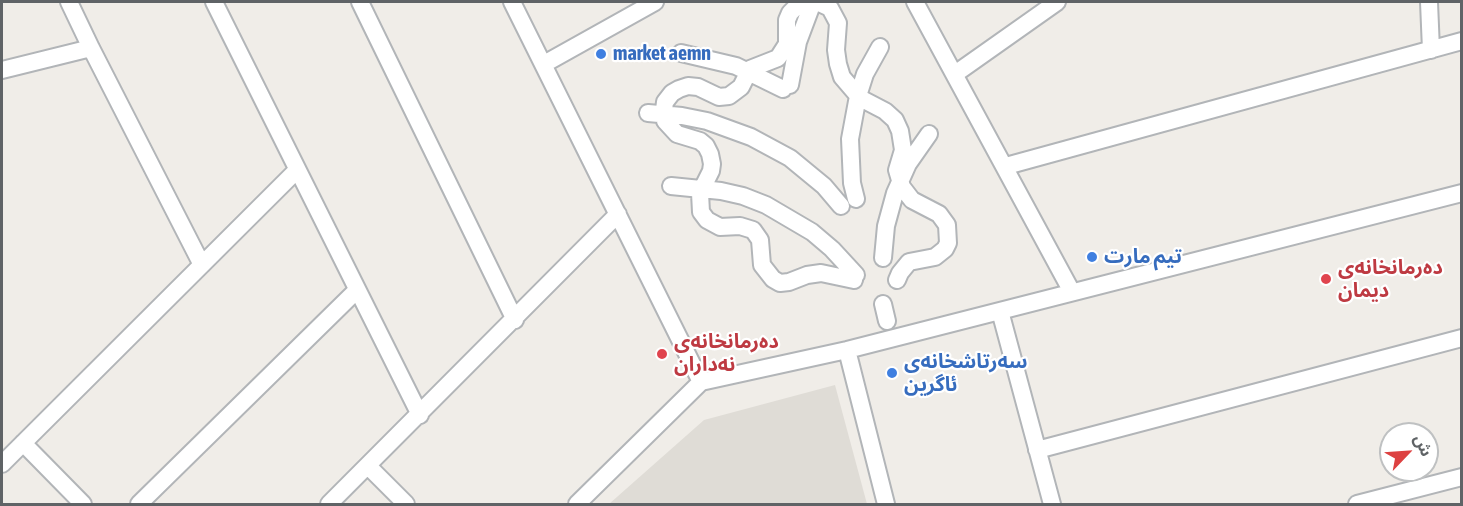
<!DOCTYPE html>
<html>
<head>
<meta charset="utf-8">
<style>
  body { margin:0 }
  #map { position:relative; width:1463px; height:506px; overflow:hidden; background:#f0ede8; font-family:"Asap Condensed","Noto Sans Arabic",sans-serif }
  canvas { display:block }
  .frame { position:absolute; inset:0; border:3px solid #5f6366; pointer-events:none }
  .north { position:absolute; left:1379px; top:422px; width:60px; height:60px; box-sizing:border-box; background:#fff; border:2px solid #bfc1c2; border-radius:50%; rotate:65deg; font-size:16px; font-weight:700; line-height:24px; text-align:center; color:#5f6366 }
  .north::after { content:''; display:block; margin:auto; width:21px; height:27px; background:#dd4141; clip-path:polygon(50% 0,100% 100%,50% 72%,0 100%) }
</style>
</head>
<body>
<div id="map">
<canvas width="1463" height="506"></canvas>
<div class="frame"></div>
<div class="north">ش</div>
</div>
<script>
const c = document.querySelector('canvas').getContext('2d');
c.lineJoin = 'round';
function fill(path, color) { c.fillStyle = color; c.fill(path, 'evenodd'); }
const poly = rows => new Path2D(rows.map(r => 'M' + r).join(''));
function strokePath(path, color, width, dash) { c.strokeStyle = color; c.lineWidth = width; c.lineCap = dash ? 'butt' : 'round'; c.setLineDash(dash || []); c.stroke(path); }
function write(font, color, halo, rows, align = 'center') {
  c.font = font + ' "Asap Condensed","Noto Sans Arabic",sans-serif'; c.lineWidth = 4.5; c.setLineDash([]); c.textBaseline = 'middle'; c.strokeStyle = halo; c.fillStyle = color; for (const [text, x, y, turn = 0] of rows) {
    c.save(); c.translate(x, y); c.rotate((+turn || 0) * Math.PI / 180); c.textAlign = isNaN(turn) ? turn : align; if (halo) c.strokeText(text, 0, 0); c.fillText(text, 0, 0); c.restore();
  }
}
const education = poly([
  [835,385,867,504,609,504,704,420]
]);
const minor = poly([
  [69,2,91,48,202,265],
  [214,2,420,415],
  [360,2,515,320],
  [512,2,701,382],
  [808,2,797,6,790,13,787,20,787,44,778,58,750,69,741,87,729,96,719,97,698,87,688,86,679,89,672,93,665,102,664,110,665,121,677,134,700,141,706,146,710,154,712,164,711,171,700,193,701,212,707,220,720,227,740,226,753,230,760,240,762,265,773,279,780,283,789,282,807,275,821,273,854,280],
  [817,2,830,8,838,23,836,50,838,64,842,77,860,98,885,111,895,120,900,131,903,150,897,170,902,187,912,200,939,214,947,225,948,243,945,249,935,257,909,262,900,273,897,280],
  [915,2,1072,292],
  [1429,2,1431,50],
  [681,53,736,66,783,89],
  [544,64,655,2],
  [2,70,91,48],
  [955,74,1057,2],
  [790,85,798,42,813,2],
  [648,113,682,116,707,121,751,137,790,158,824,186,841,206],
  [1006,166,1462,41],
  [671,186,721,191,743,196,766,205,812,232,832,249,856,275],
  [856,199,852,183,850,139,858,96,865,74,880,47],
  [883,258,886,226,895,193,908,164,929,134],
  [883,304,887,321],
  [1000,311,1052,504],
  [847,350,886,504],
  [23,443,83,504],
  [1037,450,1462,338],
  [2,464,297,170],
  [368,466,406,504],
  [139,504,357,290],
  [329,504,618,214],
  [577,504,701,382,847,350,1462,193],
  [1357,504,1462,477]
]);
const markers = [
  [601,54,6,"#3f7fe0"],
  [1092,257,6,"#3f7fe0"],
  [1326,279,6,"#e0444e"],
  [662,354,6,"#e0444e"],
  [892,373,6,"#3f7fe0"]
];
const shopNames = [
  ["market aemn",613,54],
  ["تیم مارت",1104,257],
  ["سەرتاشخانەی",904,362],
  ["ئاگرین",904,385]
];
const healthNames = [
  ["دەرمانخانەی",1338,268],
  ["دیمان",1338,291],
  ["دەرمانخانەی",674,342],
  ["نەداران",674,365]
];
fill(education, '#dfdcd6');
strokePath(minor, '#b2b5b8', 20);
strokePath(minor, '#fff', 16);
for (const [x, y, r, color] of markers) { const dot = new Path2D(); dot.arc(x, y, r, 0, 2 * Math.PI); c.fillStyle = color; c.fill(dot); strokePath(dot, '#fff', 2); }
write('bold 20px', '#366cbe', '#fff', shopNames, 'left');
write('bold 20px', '#be3a42', '#fff', healthNames, 'left');
</script>
</body>
</html>
